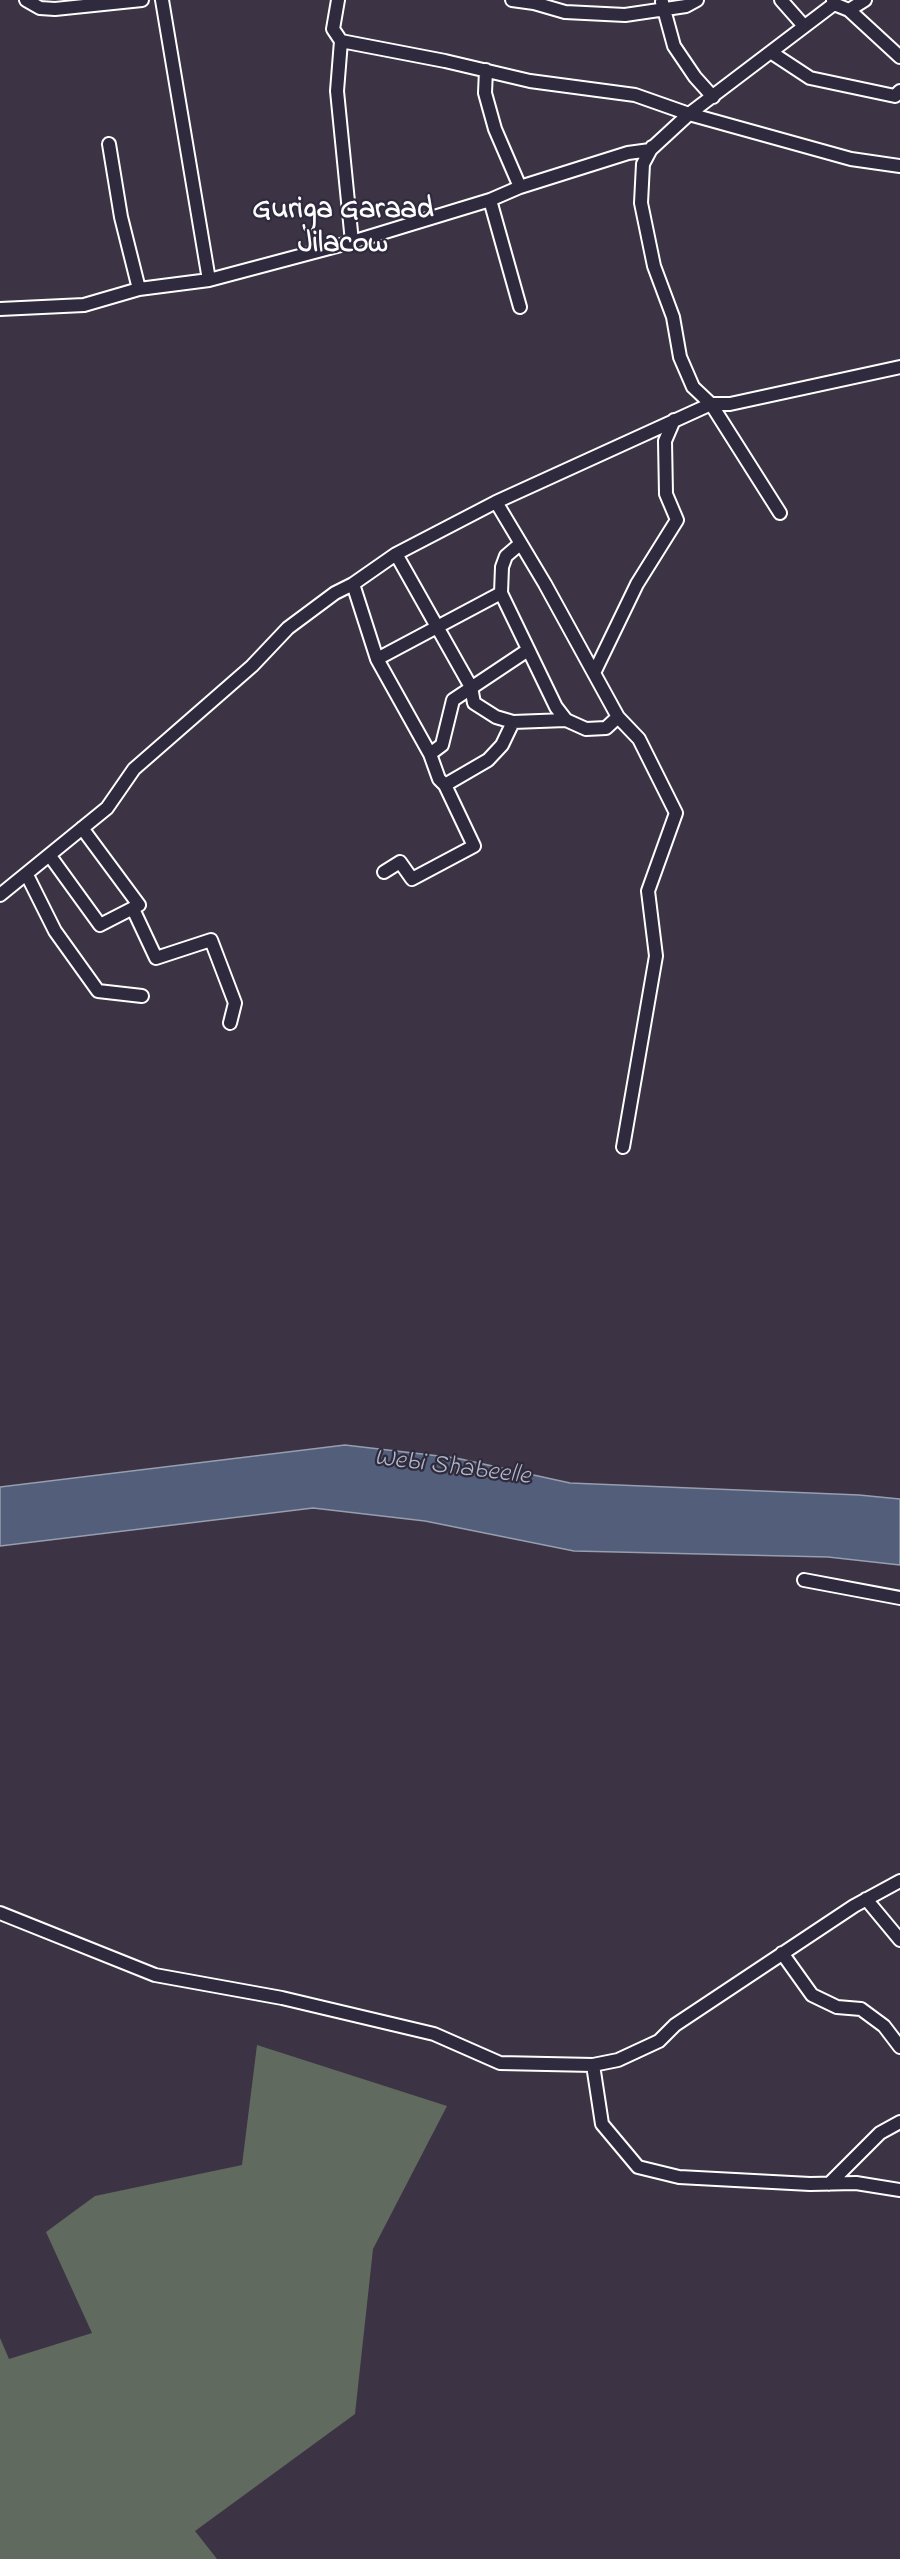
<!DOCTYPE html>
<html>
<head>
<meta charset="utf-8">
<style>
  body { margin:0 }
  canvas { display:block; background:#3c3344 }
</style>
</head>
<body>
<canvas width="900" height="2559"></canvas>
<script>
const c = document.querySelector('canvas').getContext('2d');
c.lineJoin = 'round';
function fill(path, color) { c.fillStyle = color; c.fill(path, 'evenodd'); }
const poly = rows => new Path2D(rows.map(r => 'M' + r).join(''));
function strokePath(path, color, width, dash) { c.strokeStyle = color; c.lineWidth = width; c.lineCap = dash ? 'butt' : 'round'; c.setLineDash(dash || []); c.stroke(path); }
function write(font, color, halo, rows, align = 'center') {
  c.font = font + ' "Indie Flower",sans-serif'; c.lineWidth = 4.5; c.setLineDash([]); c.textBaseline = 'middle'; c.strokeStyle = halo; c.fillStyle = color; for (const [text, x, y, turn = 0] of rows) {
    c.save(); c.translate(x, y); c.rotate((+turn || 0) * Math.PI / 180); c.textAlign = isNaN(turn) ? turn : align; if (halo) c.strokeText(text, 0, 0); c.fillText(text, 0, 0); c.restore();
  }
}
const green = poly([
  [257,2045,447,2106,373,2249,355,2414,195,2531,217,2559,0,2559,0,2338,9,2359,92,2333,46,2232,95,2196,242,2165]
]);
const water = poly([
  [345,1445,456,1458,570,1483,859,1495,900,1499,900,1565,828,1557,574,1551,425,1521,313,1508,0,1546,0,1487,345,1445]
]);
const minor = poly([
  [26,0,40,8,55,9,142,0],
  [162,0,209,280],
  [338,0,333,29,341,41,337,91,352,242],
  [512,0,534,3,565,12,625,15,686,6,697,0],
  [781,0,804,26],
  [833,0,834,4,849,10,900,57],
  [662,2,674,46,695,77,713,97],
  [849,10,865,0],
  [341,41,445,61,530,81,635,95,689,114,851,159,900,166],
  [772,53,810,78,895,96,900,91],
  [486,70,485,93,495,129,520,187],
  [652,147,643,164,641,203,654,266,673,317,680,357,693,387,711,404,780,513],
  [490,200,520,307],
  [139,289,209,280,352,242,490,200,520,187,628,153,650,150,689,114,834,4],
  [0,309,84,305,139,289,121,217,109,144],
  [496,502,545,584,618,717,639,739,676,813,648,891,656,956,623,1147],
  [396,554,471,687,474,703,496,717,513,722],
  [353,584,377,659],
  [501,593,502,567,506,556,520,544],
  [528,650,453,700,442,745,430,754,377,659,501,593,556,707,566,720,586,729,606,728,618,717],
  [594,673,637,584,677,520,666,494,665,441,674,420],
  [430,754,439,779,445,785,488,760,502,745,513,722,566,720],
  [50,856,100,925,139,905,82,828],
  [384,872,400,862,412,879,474,846,445,785],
  [27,875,55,931,98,991,142,996],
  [0,895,107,808,134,769,252,666,288,628,335,593,353,584,396,554,496,502,711,404,730,404,900,367],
  [133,909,156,958,211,940,235,1003,230,1023],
  [804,1580,900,1598],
  [866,1899,900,1940],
  [0,1913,155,1975,282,1998,434,2034,500,2063,593,2065,618,2060,659,2041,675,2025,854,1906,900,1881],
  [782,1953,812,1995,837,2007,861,2009,884,2026,900,2047],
  [593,2065,602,2124,638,2167,679,2177,810,2184,856,2183,900,2190],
  [829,2184,880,2133,900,2122]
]);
const waterNames = [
  ["Webi Shabeelle",452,1469,7]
];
const districtNames = [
  ["Guriga Garaad",343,212],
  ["Jilacow",343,246]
];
fill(green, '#616a5e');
fill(water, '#525e7a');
strokePath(water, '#979eaf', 1.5);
strokePath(minor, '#fff', 16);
strokePath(minor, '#2f2a3d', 12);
write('italic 26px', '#b1b7c3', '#2f2a3d', waterNames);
write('bold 30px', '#fff', '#2f2a3d', districtNames);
</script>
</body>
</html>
